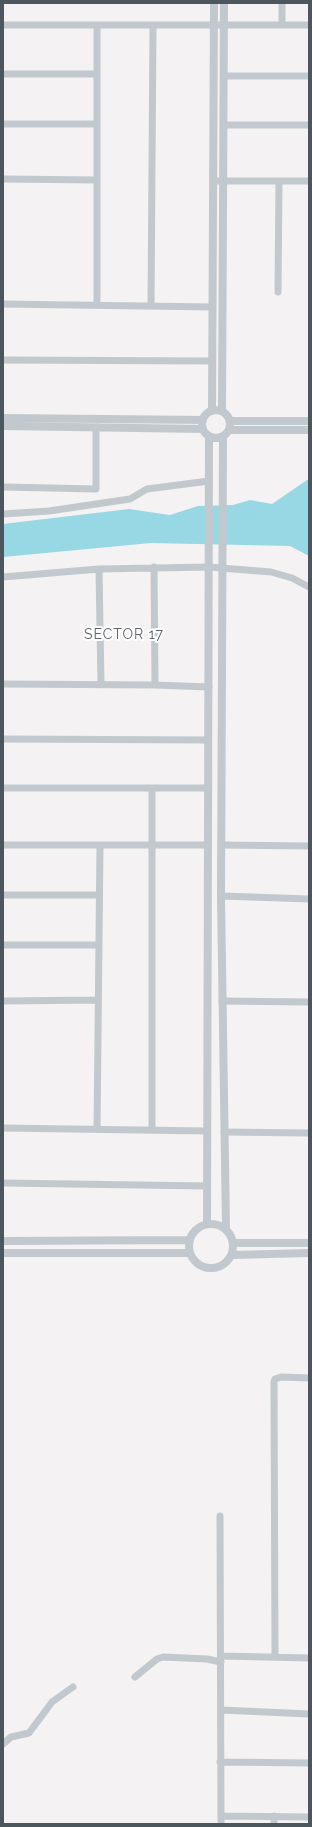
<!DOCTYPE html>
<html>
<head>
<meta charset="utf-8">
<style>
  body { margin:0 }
  #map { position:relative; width:312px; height:1827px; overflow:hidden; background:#f4f2f2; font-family:Raleway,sans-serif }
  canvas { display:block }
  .frame { position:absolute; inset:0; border:4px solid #4b565d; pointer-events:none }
</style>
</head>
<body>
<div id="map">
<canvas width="312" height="1827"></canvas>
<div class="frame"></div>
</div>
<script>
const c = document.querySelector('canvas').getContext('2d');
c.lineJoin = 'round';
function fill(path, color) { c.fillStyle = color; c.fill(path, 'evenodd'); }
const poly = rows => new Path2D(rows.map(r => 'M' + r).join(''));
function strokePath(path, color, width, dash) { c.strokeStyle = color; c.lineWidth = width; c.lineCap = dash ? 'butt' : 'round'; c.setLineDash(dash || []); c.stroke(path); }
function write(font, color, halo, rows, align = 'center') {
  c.font = font + ' Raleway,sans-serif'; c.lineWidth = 4; c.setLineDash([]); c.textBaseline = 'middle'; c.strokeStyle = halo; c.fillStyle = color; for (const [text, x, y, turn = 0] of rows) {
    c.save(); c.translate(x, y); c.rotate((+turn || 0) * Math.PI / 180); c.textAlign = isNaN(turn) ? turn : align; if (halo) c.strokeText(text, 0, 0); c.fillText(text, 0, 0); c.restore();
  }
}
const water = poly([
  [307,480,309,480,309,556,290,546,151,543,3,557,3,524,129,509,170,515,198,506,233,505,250,500,272,504]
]);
const minor = poly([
  [282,3,282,25],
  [3,25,309,25],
  [3,74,96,74],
  [224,76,309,76],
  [3,124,96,124],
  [224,125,309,125],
  [3,179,97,180],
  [214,181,309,181],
  [278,292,279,181],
  [3,304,212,307],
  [97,305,97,25],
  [151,306,153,26],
  [3,360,212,361],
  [3,487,96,489,96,427],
  [3,514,49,511,130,499,147,489,209,481],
  [154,567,155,685],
  [99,569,101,684],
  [3,577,99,569,209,567,271,572,292,578,309,587],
  [3,684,155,685,209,687],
  [3,739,208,740],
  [3,788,208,788],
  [3,845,208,845],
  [222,845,309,846],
  [3,895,99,895],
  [221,896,309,899],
  [3,945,99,945],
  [3,1001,98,1000],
  [222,1001,309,1002],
  [3,1128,207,1131],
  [97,1129,100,845],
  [152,1130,152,789],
  [224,1132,309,1133],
  [3,1183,207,1186],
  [220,1516,221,1824],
  [221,1656,309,1658],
  [275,1657,274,1382,275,1379,281,1377,309,1378],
  [135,1677,157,1659,163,1657,207,1659,221,1662],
  [221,1710,309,1714],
  [3,1744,11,1737,29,1733,52,1702,73,1687],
  [220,1762,309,1763],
  [221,1816,309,1817],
  [274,1816,274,1824]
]);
const tertiary = poly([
  '202 424a14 14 0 1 1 28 0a14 14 0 1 1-28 0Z',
  [212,411,214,3],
  [222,411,224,3],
  [3,418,203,420],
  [230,421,309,421],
  [3,426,203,429],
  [229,430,309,430],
  [223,436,221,896,226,1228],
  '189 1246a22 22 0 1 1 44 0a22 22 0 1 1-44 0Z',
  [207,1224,209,436],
  [3,1241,189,1240],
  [234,1243,309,1243],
  [3,1253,190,1253],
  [232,1255,309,1253]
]);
const quarterNames = [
  ["SECTOR 17",124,635]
];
fill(water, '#98d8e4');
strokePath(minor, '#c1c9ce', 7);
strokePath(tertiary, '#c1c9ce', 8);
c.letterSpacing = '1px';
write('14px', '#5f6266', '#fff', quarterNames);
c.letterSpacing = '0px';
</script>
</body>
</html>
